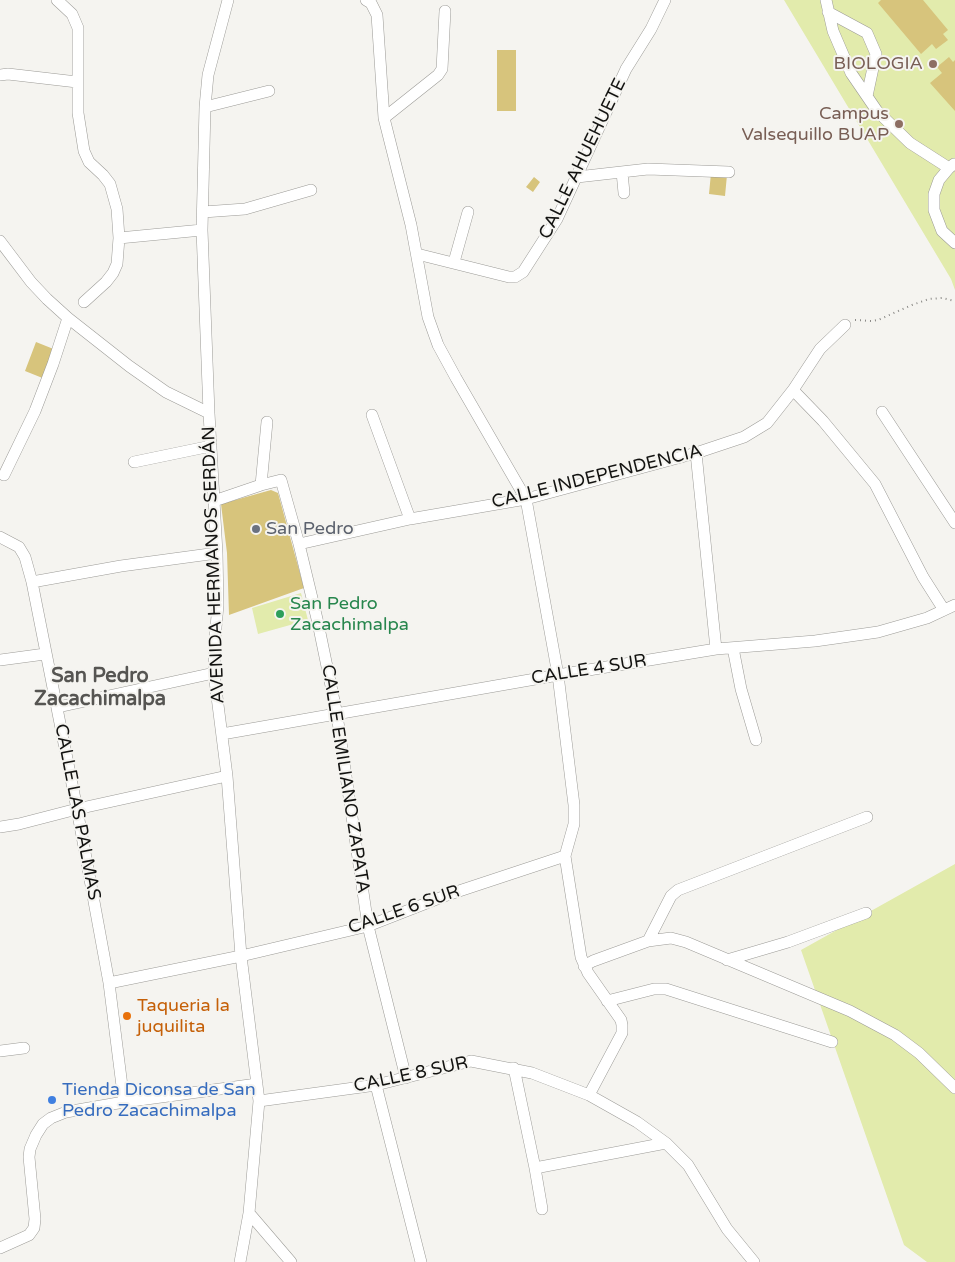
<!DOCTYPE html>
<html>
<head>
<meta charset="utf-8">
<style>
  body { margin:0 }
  canvas { display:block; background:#f5f4f0 }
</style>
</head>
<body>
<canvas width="955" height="1262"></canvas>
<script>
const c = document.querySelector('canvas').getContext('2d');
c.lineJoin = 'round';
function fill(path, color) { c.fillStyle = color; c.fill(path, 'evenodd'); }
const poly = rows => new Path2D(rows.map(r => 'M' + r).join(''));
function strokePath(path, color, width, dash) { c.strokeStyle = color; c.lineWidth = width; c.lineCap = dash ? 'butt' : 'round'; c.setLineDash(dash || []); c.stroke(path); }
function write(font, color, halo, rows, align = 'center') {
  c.font = font + ' "Varela Round",sans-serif'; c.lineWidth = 4; c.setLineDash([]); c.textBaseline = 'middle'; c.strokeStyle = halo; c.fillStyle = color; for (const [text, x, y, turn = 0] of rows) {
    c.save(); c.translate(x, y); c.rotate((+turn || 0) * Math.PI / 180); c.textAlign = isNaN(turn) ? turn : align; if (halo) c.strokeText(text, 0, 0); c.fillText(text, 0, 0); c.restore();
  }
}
const green = poly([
  [784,0,955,0,955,290,951,279],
  [301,593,308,620,258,634,252,608],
  [955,864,955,1262,927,1262,904,1245,801,950]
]);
const building = poly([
  [881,0,923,0,948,30,943,34,948,40,936,49,932,44,921,54,878,3],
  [497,50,516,50,516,111,497,111],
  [949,57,953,62,955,60,955,111,930,83,942,73,937,67],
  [711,173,727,175,725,196,709,194],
  [534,177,540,182,533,192,526,187],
  [36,342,56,350,45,379,25,371],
  [271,490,278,493,304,588,229,615,227,553,221,504]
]);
const path = poly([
  [855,320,872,321,878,320,912,305,929,299,942,298,955,301]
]);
const minor = poly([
  [57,0,72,14,78,28,78,113,84,151,89,162,103,175,110,184,117,209,119,238,117,264,113,273,106,282,84,302],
  [228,0,208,75,205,107,202,230,209,413,217,553,218,605,215,638,214,673,227,776,241,956,259,1101,249,1213,240,1262],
  [366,0,371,3,377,15,384,118,411,225,428,317,438,345,456,378,526,499,558,675,574,805,574,824,565,856,581,957,588,973,621,1020,622,1025,622,1033,589,1095],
  [826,0,833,31,851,73,877,111,910,143,949,168],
  [828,12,867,33,876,54,867,96],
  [0,75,8,74,77,82],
  [205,107,269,91],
  [384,118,438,75,442,69,445,11],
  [954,164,949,168,939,180,934,194,934,210,942,231,955,243],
  [622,172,624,193],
  [577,177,648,169,729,172],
  [203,212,245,209,311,190],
  [119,238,202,230],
  [0,241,31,282,47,299,68,318,129,366,166,392,209,413],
  [417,254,509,277,515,277,523,272,557,219,626,69,651,29,665,0],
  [454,262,468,212],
  [793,390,823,421,875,484,923,577,944,610],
  [882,412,955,523],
  [372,415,410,519],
  [696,453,716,649],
  [134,462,211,446],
  [4,475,35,411,53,364,68,318],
  [261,485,267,422],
  [214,501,261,485,281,480,299,544,318,623,337,715,368,926,406,1078],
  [0,537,19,547,25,557,32,582,77,809,109,983,124,1102],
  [299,544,410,519,526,499,696,453,744,437,767,423,793,390,820,349,845,325],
  [32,582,121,566,217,553],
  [733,648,741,689,756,740],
  [0,660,45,654],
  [58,707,214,673],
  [222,734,558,675,716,649,815,641,878,632,927,618,955,605],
  [0,827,19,824,77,809,227,776],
  [648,941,671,938,686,942,850,1011,895,1035,919,1053,955,1088],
  [727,960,788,942,866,913],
  [584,966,593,961,648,941,671,896,678,890,867,817],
  [109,983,241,956,368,926,450,894,565,856],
  [607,1001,654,989,666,989,832,1042],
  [0,1051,24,1048],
  [514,1068,535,1168,542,1209],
  [376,1085,421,1262],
  [259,1101,376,1085,471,1061,532,1073,589,1095,637,1122,666,1143,688,1165,727,1229,754,1262],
  [535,1168,666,1143],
  [249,1213,291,1262],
  [0,1248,29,1235,34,1228,35,1219,29,1157,30,1149,36,1135,43,1124,51,1118,66,1112,124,1102,257,1084]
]);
const markers = [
  [933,64,5,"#8d6e63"],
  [899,124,5,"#8d6e63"],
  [256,529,5,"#6b7280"],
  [280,614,5,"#2e9e5b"],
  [127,1016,5,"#e8710a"],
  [52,1100,5,"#3f7fe0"]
];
const educationNames = [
  ["BIOLOGIA",923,64],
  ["Campus",889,114],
  ["Valsequillo BUAP",889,135]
];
const streetNames = [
  ["CALLE AHUEHUETE",583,159,-64],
  ["CALLE INDEPENDENCIA",597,477,-14],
  ["AVENIDA HERMANOS SERDÁN",214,565,-92],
  ["CALLE 4 SUR",589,670,-9],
  ["CALLE EMILIANO ZAPATA",345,779,81],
  ["CALLE LAS PALMAS",77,812,79],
  ["CALLE 6 SUR",404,910,-19],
  ["CALLE 8 SUR",411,1075,-12]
];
const worshipNames = [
  ["San Pedro",266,529]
];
const leisureNames = [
  ["San Pedro",290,604],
  ["Zacachimalpa",290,625]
];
const foodNames = [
  ["Taqueria la",137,1006],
  ["juquilita",137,1027]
];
const shopNames = [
  ["Tienda Diconsa de San",62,1090],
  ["Pedro Zacachimalpa",62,1111]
];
const quarterNames = [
  ["San Pedro",100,677],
  ["Zacachimalpa",100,700]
];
fill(green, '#e2ebac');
fill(building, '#d7c47c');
strokePath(minor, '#9c9b97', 12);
strokePath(path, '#8b8a87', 2, [1, 4]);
strokePath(minor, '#fff', 11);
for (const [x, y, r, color] of markers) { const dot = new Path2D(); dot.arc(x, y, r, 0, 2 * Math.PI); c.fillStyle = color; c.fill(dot); strokePath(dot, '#f5f4f0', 2); }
write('18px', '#785e54', '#f5f4f0', educationNames, 'right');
write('18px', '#131311', '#f5f4f0', streetNames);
write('18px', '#5b616d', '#f5f4f0', worshipNames, 'left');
write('18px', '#27864d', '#f5f4f0', leisureNames, 'left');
write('18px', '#c56008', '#f5f4f0', foodNames, 'left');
write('18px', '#366cbe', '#f5f4f0', shopNames, 'left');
write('bold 20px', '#565552', '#f5f4f0', quarterNames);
</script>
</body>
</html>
